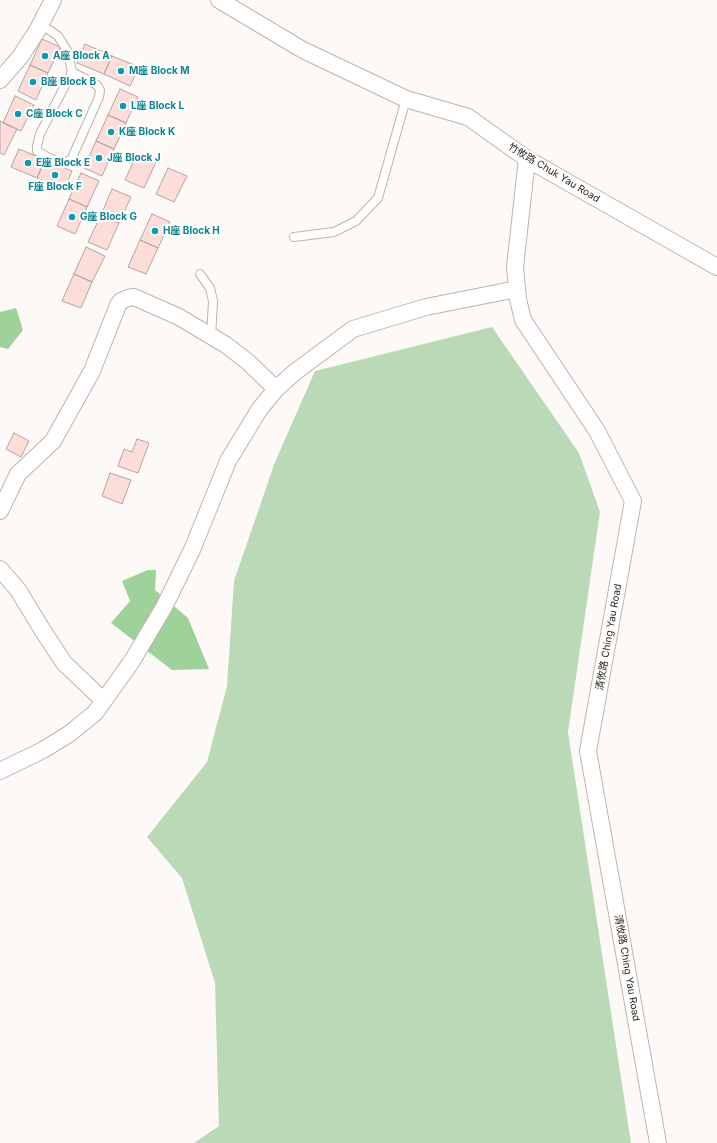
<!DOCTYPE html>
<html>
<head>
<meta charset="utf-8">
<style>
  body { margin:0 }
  canvas { display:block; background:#fdf9f7 }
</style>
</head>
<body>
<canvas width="717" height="1143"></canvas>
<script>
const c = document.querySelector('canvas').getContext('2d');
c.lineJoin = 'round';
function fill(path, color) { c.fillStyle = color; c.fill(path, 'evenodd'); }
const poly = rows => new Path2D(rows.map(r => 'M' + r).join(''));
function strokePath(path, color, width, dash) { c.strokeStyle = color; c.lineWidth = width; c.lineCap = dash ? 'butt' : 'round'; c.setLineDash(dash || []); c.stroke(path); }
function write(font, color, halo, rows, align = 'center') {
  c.font = font + ' Inter,"Noto Sans TC",sans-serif'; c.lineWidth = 4; c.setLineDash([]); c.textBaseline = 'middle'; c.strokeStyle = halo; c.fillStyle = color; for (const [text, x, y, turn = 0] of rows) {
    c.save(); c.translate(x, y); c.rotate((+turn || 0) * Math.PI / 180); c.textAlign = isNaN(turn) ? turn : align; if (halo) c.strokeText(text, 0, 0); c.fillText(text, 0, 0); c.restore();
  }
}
const green = poly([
  [492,327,579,453,600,512,568,732,631,1143,194,1143,219,1126,215,983,182,878,147,837,207,762,227,686,234,581,275,462,315,371]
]);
const forest = poly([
  [16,308,23,330,8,349,0,347,0,312],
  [148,570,156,570,155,590,188,618,209,669,172,670,111,623,130,601,122,581]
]);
const building = poly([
  [42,39,60,47,48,73,30,65,42,39],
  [85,44,112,56,104,74,77,63,85,44],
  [112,56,139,67,130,86,104,74,112,56],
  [30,65,48,73,36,100,18,91,30,65],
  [120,89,138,97,126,123,108,115,120,89],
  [15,96,34,105,21,131,3,123,15,96],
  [108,115,126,123,114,149,96,141,108,115],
  [0,121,17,129,4,155,0,153,0,121],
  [96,141,114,149,102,176,84,168,96,141],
  [19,149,45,160,37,178,11,167,19,149],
  [137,154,156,162,144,188,125,180,137,154],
  [45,160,72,171,64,190,37,178,45,160],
  [168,168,187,176,174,202,156,194,168,168],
  [81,173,99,181,87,207,69,199,81,173],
  [112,189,131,197,119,223,101,215,112,189],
  [69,199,87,207,75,234,57,226,69,199],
  [152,214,170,222,158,248,140,240,152,214],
  [101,215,119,223,107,250,88,242,101,215],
  [140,240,158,248,146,274,128,267,140,240],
  [86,247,105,256,92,282,74,274,86,247],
  [74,274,92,282,81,308,62,301,74,274],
  [14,433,29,441,21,457,6,449,14,433],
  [137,439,149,443,138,473,118,466,124,449,132,452,137,439],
  [110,473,131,480,122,504,102,496,110,473]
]);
const service = poly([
  [40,24,58,36,68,52,72,72,40,134,37,146,37,151,51,159,62,163,71,160,99,97,100,90,97,85,72,72],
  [294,237,334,232,356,221,378,198,406,99],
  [200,274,210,288,213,301,211,337]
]);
const minor = poly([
  [219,0,303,50,406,99,468,117,527,159,717,267],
  [0,80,20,57,37,31,53,0],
  [527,159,515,267,518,299,523,320,597,431,633,501,588,751,658,1143],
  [0,511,18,474,53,441,92,371,118,305,121,301,128,298,134,297,179,317,226,345,248,362,276,389],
  [0,569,18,590,43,631,64,663,104,701],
  [0,771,43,750,69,734,95,713,132,661,164,607,192,550,228,461,259,410,276,389,295,372,353,329,426,307,517,289]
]);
const markers = [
  [45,56,4,"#0f9aa8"],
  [121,71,4,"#0f9aa8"],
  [33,82,4,"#0f9aa8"],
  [123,106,4,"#0f9aa8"],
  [18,114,4,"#0f9aa8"],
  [111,132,4,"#0f9aa8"],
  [99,158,4,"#0f9aa8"],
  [28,163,4,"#0f9aa8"],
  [55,175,4,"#0f9aa8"],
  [72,217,4,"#0f9aa8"],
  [155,231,4,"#0f9aa8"]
];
const cultureNames = [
  ["A座 Block A",53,56],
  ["M座 Block M",129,71],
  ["B座 Block B",41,82],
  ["L座 Block L",131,106],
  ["C座 Block C",26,114],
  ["K座 Block K",119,132],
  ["J座 Block J",107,158],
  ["E座 Block E",36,163],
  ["F座 Block F",55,187,"center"],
  ["G座 Block G",80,217],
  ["H座 Block H",163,231]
];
const streetNames = [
  ["竹攸路 Chuk Yau Road",554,173,31],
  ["清攸路 Ching Yau Road",609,637,-80],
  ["清攸路 Ching Yau Road",627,968,80]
];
fill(green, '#badab7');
fill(forest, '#9fd19b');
fill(building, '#fdddda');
strokePath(building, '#b6a2a0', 1);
strokePath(service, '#c2b2a7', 10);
strokePath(minor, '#c2b2a7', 18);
strokePath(service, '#fff', 8);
strokePath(minor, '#fff', 16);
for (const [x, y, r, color] of markers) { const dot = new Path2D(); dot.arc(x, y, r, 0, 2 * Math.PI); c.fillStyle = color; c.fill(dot); strokePath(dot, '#fff', 1.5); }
write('bold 10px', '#0d838f', '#fff', cultureNames, 'left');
write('10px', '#2d2722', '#fff', streetNames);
</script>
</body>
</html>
